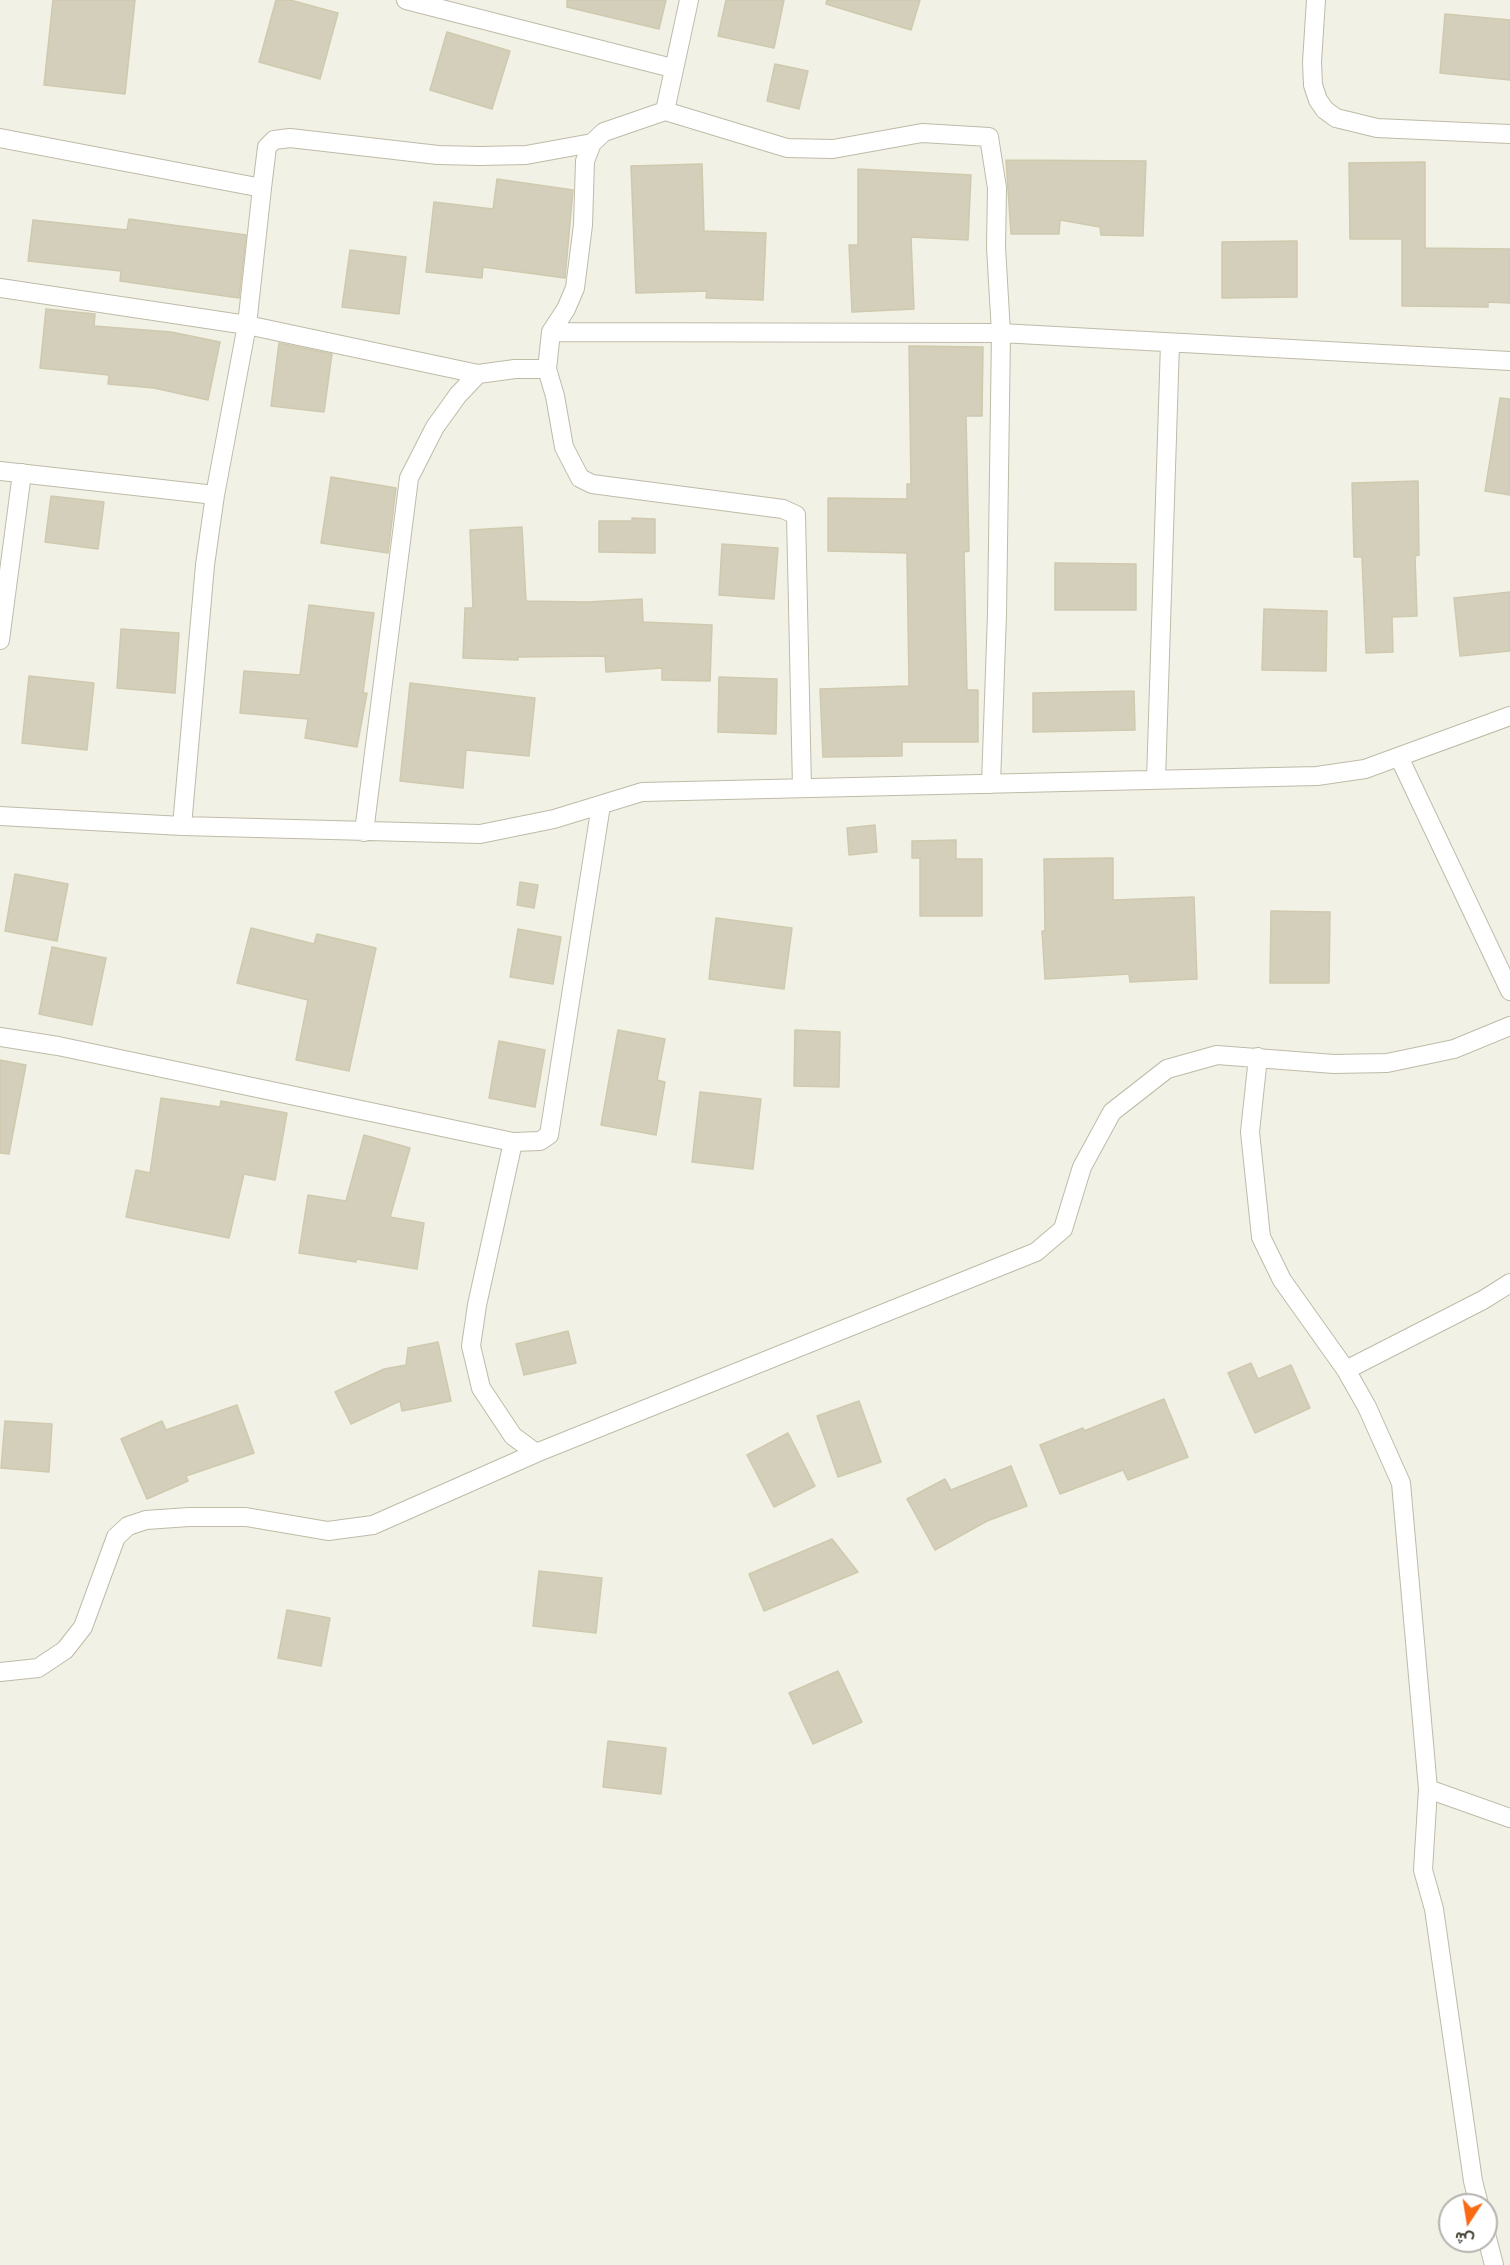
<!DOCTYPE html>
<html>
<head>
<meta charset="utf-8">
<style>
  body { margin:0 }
  #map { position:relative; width:1510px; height:2265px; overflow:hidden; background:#f2f1e5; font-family:"DM Sans",Vazirmatn,sans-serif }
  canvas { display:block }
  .north { position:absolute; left:1438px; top:2193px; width:60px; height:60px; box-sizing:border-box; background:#fff; border:2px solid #b5b3ae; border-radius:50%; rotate:192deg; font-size:16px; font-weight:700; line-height:24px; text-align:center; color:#454234 }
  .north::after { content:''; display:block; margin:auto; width:21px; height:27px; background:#f96a15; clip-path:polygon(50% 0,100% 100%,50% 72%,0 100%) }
</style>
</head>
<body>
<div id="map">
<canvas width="1510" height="2265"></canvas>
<div class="north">ش</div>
</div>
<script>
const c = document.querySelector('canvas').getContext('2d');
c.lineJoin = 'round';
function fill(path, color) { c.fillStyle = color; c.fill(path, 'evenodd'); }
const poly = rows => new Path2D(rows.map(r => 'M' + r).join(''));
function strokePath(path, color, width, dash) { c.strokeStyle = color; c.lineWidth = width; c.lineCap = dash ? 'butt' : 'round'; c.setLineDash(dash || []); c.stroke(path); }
const building = poly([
  [53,0,135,0,125,94,44,85,53,0],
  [276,0,290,0,338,13,320,79,259,62,276,0],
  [567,0,666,0,659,29,567,7,567,0],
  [726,0,784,0,774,48,718,36,726,0],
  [827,0,920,0,911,30,826,4,827,0],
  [1445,14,1510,20,1510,80,1440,73,1445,14],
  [447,32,510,51,492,109,430,90,447,32],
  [775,64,808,71,799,109,767,101,775,64],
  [1006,160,1146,161,1143,236,1101,235,1100,227,1060,220,1059,234,1011,234,1006,160],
  [1425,162,1425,248,1510,249,1510,303,1488,302,1488,307,1402,306,1402,239,1350,239,1349,163,1425,162],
  [702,164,704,231,766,233,763,300,706,298,707,291,636,293,631,166,702,164],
  [858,169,971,175,968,240,911,237,914,309,852,312,849,245,858,245,858,169],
  [497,179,573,190,565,278,483,267,482,278,426,272,434,202,493,209,497,179],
  [129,219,246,235,239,298,120,281,121,271,28,261,33,220,127,230,129,219],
  [1297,241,1297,297,1222,298,1222,242,1297,241],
  [350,250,406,257,399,314,342,307,350,250],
  [46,309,95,314,94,326,171,332,220,342,208,400,154,388,108,384,109,375,40,368,46,309],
  [279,343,332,354,324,412,271,406,279,343],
  [909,346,983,347,982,416,966,416,969,551,964,552,967,690,978,690,978,742,902,742,902,756,823,757,820,689,909,686,907,553,828,551,828,498,907,499,907,484,911,484,909,346],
  [1500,398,1510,399,1510,495,1485,491,1500,398],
  [331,477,396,488,388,553,321,543,331,477],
  [1418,481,1419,555,1415,556,1417,616,1392,617,1393,652,1366,653,1362,557,1354,557,1352,483,1418,481],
  [51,496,104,502,98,549,45,542,51,496],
  [632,518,655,519,655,553,599,552,599,521,632,521,632,518],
  [522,527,526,601,587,602,642,599,643,622,712,625,710,681,662,680,662,668,606,672,605,656,518,657,518,660,463,658,465,608,473,608,470,530,522,527],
  [722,544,778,548,774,599,719,595,722,544],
  [1055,563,1136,564,1136,610,1055,610,1055,563],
  [1510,592,1510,651,1460,656,1454,598,1510,592],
  [309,605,374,613,363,693,367,693,357,747,305,738,308,719,240,713,244,671,300,675,309,605],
  [1264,609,1327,611,1326,671,1262,670,1264,609],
  [121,629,179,633,175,693,117,688,121,629],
  [29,676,94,683,87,750,22,743,29,676],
  [719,677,777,679,776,734,718,732,719,677],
  [410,683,535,698,529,756,466,750,463,788,400,781,410,683],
  [1134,691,1135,730,1033,732,1033,693,1134,691],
  [875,825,877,852,849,855,847,828,875,825],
  [956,840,956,859,982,859,982,916,920,916,920,858,912,858,912,841,956,840],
  [1113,858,1113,900,1194,897,1197,979,1130,982,1129,974,1045,979,1042,931,1045,931,1044,859,1113,858],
  [15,874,68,884,57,941,5,931,15,874],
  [520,882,538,885,534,908,517,905,520,882],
  [1271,911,1330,912,1329,983,1270,983,1271,911],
  [716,918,792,928,784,989,709,979,716,918],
  [251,928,314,944,317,934,376,948,349,1071,296,1060,308,1000,237,983,251,928],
  [518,929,561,937,553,984,510,977,518,929],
  [52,947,106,958,92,1025,39,1014,52,947],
  [618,1030,665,1039,657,1080,665,1082,656,1135,601,1125,618,1030],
  [795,1030,840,1032,839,1087,794,1086,795,1030],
  [499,1041,545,1050,535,1107,489,1098,499,1041],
  [0,1060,26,1065,9,1154,0,1153,0,1060],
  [700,1092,761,1099,753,1169,692,1162,700,1092],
  [161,1098,220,1107,221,1101,287,1113,275,1180,244,1174,229,1238,126,1217,136,1170,150,1173,161,1098],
  [364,1135,410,1148,390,1217,424,1223,417,1269,356,1259,356,1262,299,1253,308,1195,346,1201,364,1135],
  [568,1331,576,1363,524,1375,516,1344,568,1331],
  [438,1342,451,1401,402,1411,400,1401,351,1424,335,1392,384,1369,406,1365,408,1348,438,1342],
  [1251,1363,1258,1379,1291,1365,1310,1408,1255,1433,1228,1373,1251,1363],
  [1164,1399,1188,1457,1128,1480,1123,1470,1060,1494,1040,1445,1083,1428,1084,1431,1164,1399],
  [859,1401,881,1462,838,1477,817,1416,859,1401],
  [237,1405,254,1453,186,1476,188,1481,147,1499,121,1439,162,1421,166,1430,237,1405],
  [5,1421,52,1424,49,1472,1,1468,5,1421],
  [788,1433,815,1486,774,1507,747,1455,788,1433],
  [1011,1466,1027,1506,987,1521,935,1550,907,1499,945,1479,951,1490,1011,1466],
  [832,1539,858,1572,764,1611,749,1574,832,1539],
  [539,1571,602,1578,596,1633,533,1626,539,1571],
  [287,1610,330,1618,321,1666,278,1658,287,1610],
  [838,1671,862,1722,813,1744,789,1693,838,1671],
  [608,1741,666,1748,661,1794,603,1787,608,1741]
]);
const street = poly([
  [406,0,672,68],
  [1316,0,1312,62,1313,85,1318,100,1325,110,1336,118,1377,128,1510,134],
  [665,111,689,0],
  [0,138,262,188,267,147,274,140,290,138,438,155,480,156,526,155,592,143],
  [0,288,247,325,478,374],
  [551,332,1001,333,1510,361],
  [0,471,215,495],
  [0,640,22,473],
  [1399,757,1510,991],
  [1156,780,1170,343],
  [802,788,796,515,783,509,592,484,580,478,564,447,555,396,547,369,551,332,566,309,575,288,583,225,585,161,592,143,604,132,665,111,787,148,833,149,922,133,989,137,997,188,996,247,1001,333,997,614,991,784],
  [0,816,182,826,480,834,554,819,642,792,1317,776,1365,769,1510,716],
  [182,826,205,565,215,495,247,325,262,188],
  [364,832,409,478,435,427,458,395,478,374,515,369,547,369],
  [0,1037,58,1046,513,1142,540,1141,549,1135,601,805],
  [1258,1057,1250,1132,1261,1237,1282,1280,1346,1370,1367,1407,1401,1483,1428,1789,1423,1870,1434,1909,1473,2181,1479,2205],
  [513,1142,477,1305,471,1346,481,1388,513,1436,536,1453,1036,1252,1063,1229,1082,1167,1112,1112,1167,1069,1217,1055,1334,1064,1387,1063,1454,1049,1510,1026],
  [1346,1370,1483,1300,1510,1283],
  [0,1672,38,1668,65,1650,83,1627,116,1537,128,1526,146,1520,189,1517,246,1517,328,1531,373,1525,536,1453],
  [1428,1789,1510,1818],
  [1486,2234,1494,2265]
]);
fill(building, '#d4cfba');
strokePath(building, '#cfc9ae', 1.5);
strokePath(street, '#bebba7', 20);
strokePath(street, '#fff', 18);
</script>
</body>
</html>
